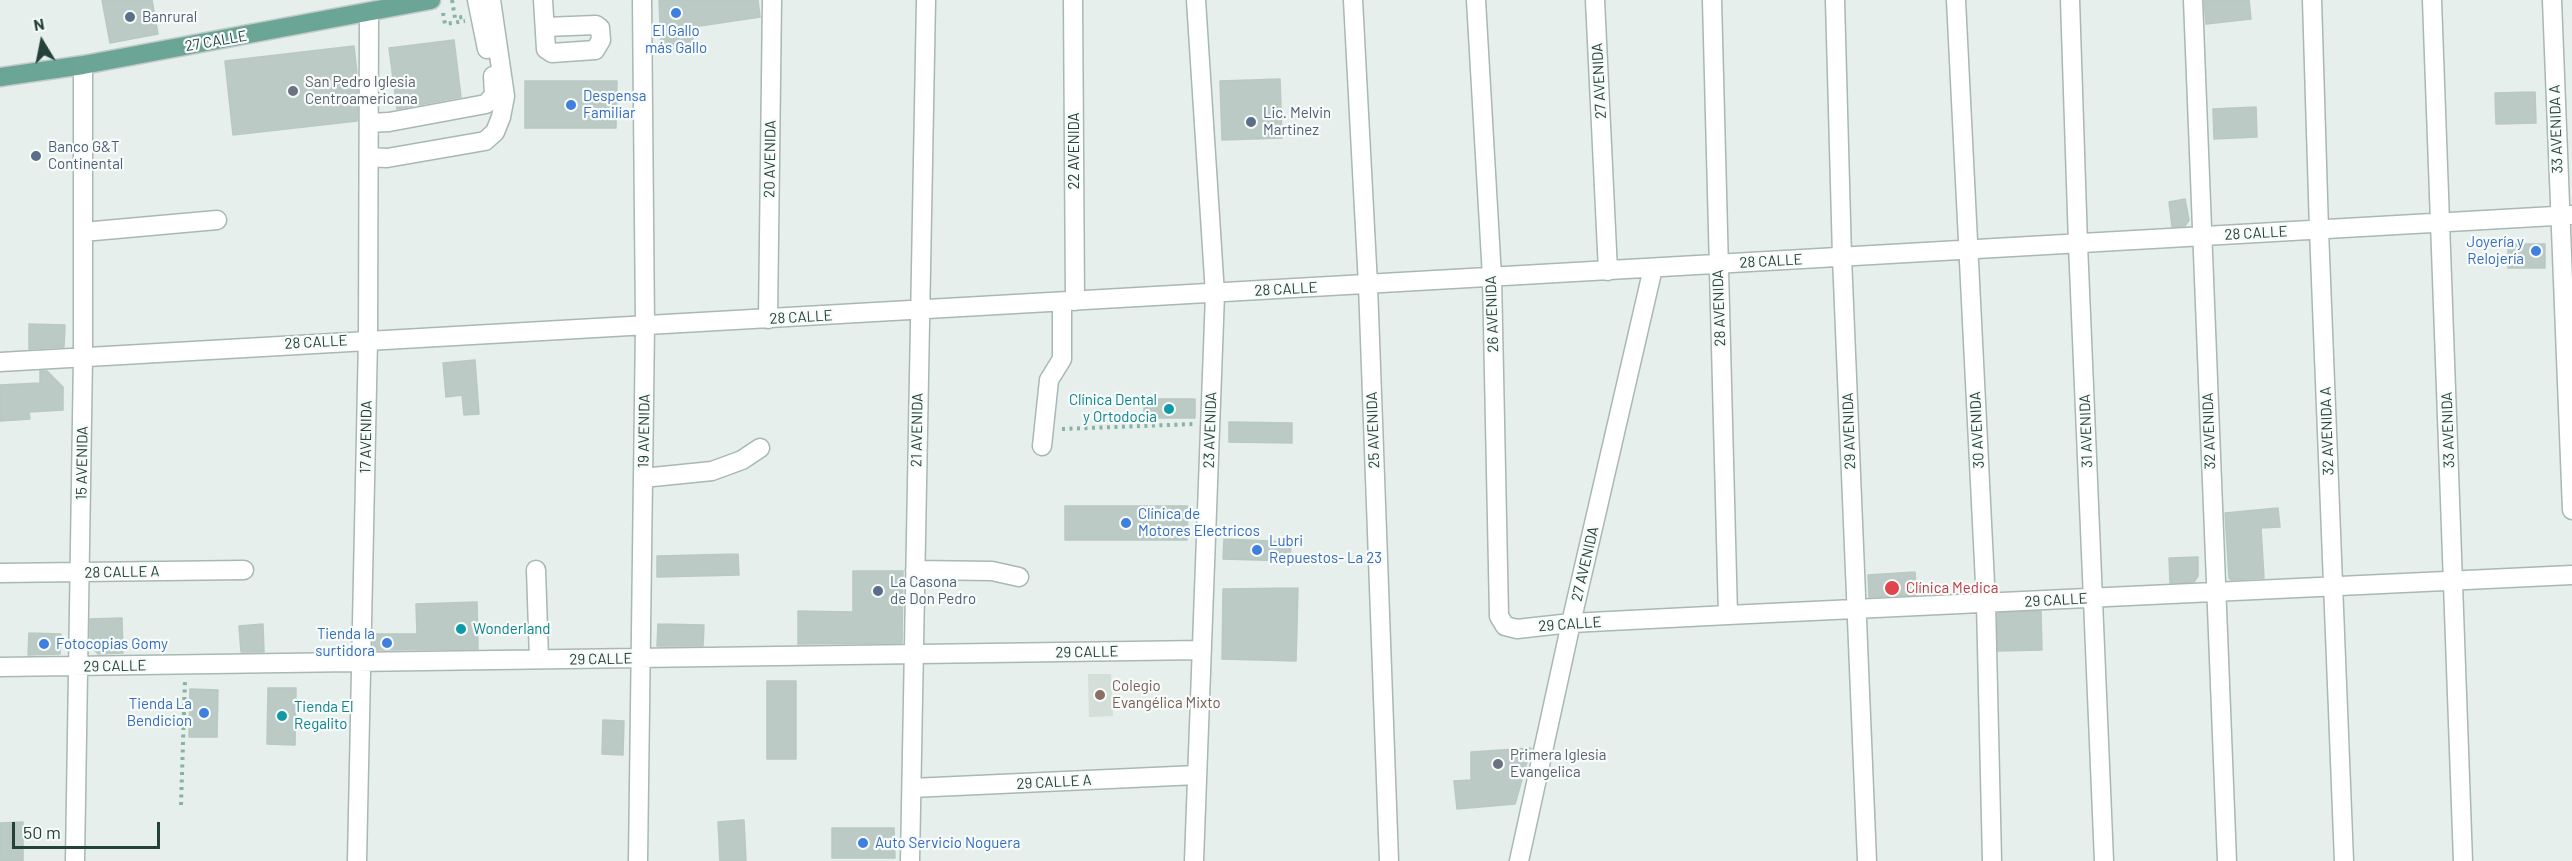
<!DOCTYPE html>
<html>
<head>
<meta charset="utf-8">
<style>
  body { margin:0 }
  #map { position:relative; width:2572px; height:861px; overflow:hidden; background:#e6efeb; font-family:Barlow,sans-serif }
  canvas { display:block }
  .north { position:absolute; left:12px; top:12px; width:60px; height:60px; -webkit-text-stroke:4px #f7fbf9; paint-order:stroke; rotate:350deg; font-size:16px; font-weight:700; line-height:24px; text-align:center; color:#24423a }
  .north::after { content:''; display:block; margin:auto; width:21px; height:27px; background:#24423a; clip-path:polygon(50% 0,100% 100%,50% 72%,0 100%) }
  .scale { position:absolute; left:12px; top:822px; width:148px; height:27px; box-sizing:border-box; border:3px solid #24423a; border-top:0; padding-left:8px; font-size:18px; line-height:21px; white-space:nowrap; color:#24423a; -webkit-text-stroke:4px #f7fbf9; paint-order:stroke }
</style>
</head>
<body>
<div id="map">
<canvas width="2572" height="861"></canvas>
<div class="north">N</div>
<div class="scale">50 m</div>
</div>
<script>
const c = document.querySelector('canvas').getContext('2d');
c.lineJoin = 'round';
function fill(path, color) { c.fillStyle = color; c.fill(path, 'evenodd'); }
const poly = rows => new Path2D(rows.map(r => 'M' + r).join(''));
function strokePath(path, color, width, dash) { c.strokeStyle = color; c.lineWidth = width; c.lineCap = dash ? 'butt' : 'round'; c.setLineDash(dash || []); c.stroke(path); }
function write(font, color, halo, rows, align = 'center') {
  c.font = font + ' Barlow,sans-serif'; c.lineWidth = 4.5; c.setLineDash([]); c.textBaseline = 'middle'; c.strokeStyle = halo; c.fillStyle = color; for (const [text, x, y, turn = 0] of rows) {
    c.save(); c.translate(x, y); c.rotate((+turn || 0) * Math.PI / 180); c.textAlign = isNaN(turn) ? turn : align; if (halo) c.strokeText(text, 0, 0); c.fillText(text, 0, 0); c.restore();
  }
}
const built = poly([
  [1088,674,1111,674,1113,716,1089,717]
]);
const building = poly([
  [102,0,152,0,158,34,110,43,102,0],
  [659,0,758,0,760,17,693,27,693,49,661,50,659,0],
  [2218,0,2249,0,2251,19,2206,24,2204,1,2218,0],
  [454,40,461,97,397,109,389,48,454,40],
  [354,46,358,83,357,121,233,135,225,61,354,46],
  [1280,79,1282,138,1222,140,1220,81,1280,79],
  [525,81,617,81,616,128,525,128,525,81],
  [2535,92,2536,123,2496,124,2495,93,2535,92],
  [2256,107,2257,137,2214,139,2213,109,2256,107],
  [2185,199,2189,220,2185,226,2172,227,2169,202,2185,199],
  [2508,244,2545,244,2545,268,2508,268,2508,244],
  [29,324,65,325,64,347,29,349,29,324],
  [475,360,479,414,464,415,462,395,446,397,443,363,475,360],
  [40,371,47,371,63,387,63,410,29,412,30,419,0,421,0,385,40,383,40,371],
  [1144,399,1195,399,1195,418,1144,418,1144,399],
  [1229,422,1292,423,1292,443,1229,442,1229,422],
  [1065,506,1188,506,1187,540,1065,540,1065,506],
  [2278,508,2280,527,2261,528,2264,578,2231,580,2229,578,2225,513,2278,508],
  [1224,539,1291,542,1290,561,1223,559,1224,539],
  [738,554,739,575,657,577,657,556,738,554],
  [2198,557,2198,576,2194,582,2170,583,2169,558,2198,557],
  [853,571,903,571,902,643,798,644,798,611,853,612,853,571],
  [1915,572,1917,595,1869,597,1868,575,1915,572],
  [1298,588,1296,661,1222,659,1223,589,1298,588],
  [477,602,478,649,373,650,373,634,417,634,416,604,477,602],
  [2041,611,2042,650,1998,651,1997,613,2041,611],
  [122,618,123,653,98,654,90,644,90,619,122,618],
  [263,624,264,652,241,652,239,626,263,624],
  [658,624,704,625,703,646,657,646,658,624],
  [29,633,61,634,60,654,28,655,29,633],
  [767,681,796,681,796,759,767,759,767,681],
  [268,688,296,688,295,745,267,744,268,688],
  [190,689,218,690,217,737,189,737,190,689],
  [603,720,624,721,623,755,602,754,603,720],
  [1531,748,1515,804,1457,809,1454,781,1471,780,1471,752,1531,748],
  [744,820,746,861,720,861,718,822,744,820],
  [23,822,23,861,0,861,0,823,23,822],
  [832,828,894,828,895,858,832,858,832,828]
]);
const path = poly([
  [452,0,455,18,463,17],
  [443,13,445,24,465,21],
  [1062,429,1194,424],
  [181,805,185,680]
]);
const minor = poly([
  [477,0,487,49],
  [543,0,546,49,552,53,595,50,601,40,600,28,596,25,545,27],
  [1073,0,1075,301],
  [1353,0,1368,285,1389,861],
  [1476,0,1492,277,1499,616,1505,626,1517,629,1571,623,1728,615,2572,575],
  [1595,0,1608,271],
  [1712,0,1728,615],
  [1835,0,1842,257,1867,861],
  [1956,0,1986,603,1992,861],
  [2070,0,2078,244,2104,861],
  [2193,0,2227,861],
  [2312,0,2319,230,2344,861],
  [2432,0,2463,861],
  [2552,0,2572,510],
  [369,123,389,122,486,104,494,95,493,76],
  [369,157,387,158,485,141,495,132,501,117,505,96,491,0],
  [83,232,217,220],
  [768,319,772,0],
  [0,362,2572,215],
  [1042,446,1049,380,1062,359,1062,302],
  [643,478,712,471,742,460,760,448],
  [536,570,539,659],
  [915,570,992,571,1019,577],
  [0,573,244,570],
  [0,667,1202,650],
  [912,788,1197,775],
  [75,861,83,357,83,65],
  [357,861,368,339,369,12],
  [638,861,645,325,642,0],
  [910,861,926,0],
  [1194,861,1215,294,1196,0],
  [1519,861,1571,623,1653,268]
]);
const major = poly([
  [0,77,83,65,431,0]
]);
const markers = [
  [676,13,6,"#3f7fe0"],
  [130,17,6,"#5c6f8a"],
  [293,91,6,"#6b7280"],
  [571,105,6,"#3f7fe0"],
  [1251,122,6,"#5c6f8a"],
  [36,156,6,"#5c6f8a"],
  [2536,251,6,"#3f7fe0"],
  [1169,409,6,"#0f9aa8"],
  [1126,523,6,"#3f7fe0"],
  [1257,550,6,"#3f7fe0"],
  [1892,588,8,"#e0444e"],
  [878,591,6,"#5c6f8a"],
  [461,629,6,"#0f9aa8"],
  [387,643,6,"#3f7fe0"],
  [44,644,6,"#3f7fe0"],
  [1100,695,6,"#8d6e63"],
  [204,713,6,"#3f7fe0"],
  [282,716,6,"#0f9aa8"],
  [1498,764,6,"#6b7280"],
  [863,843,6,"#3f7fe0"]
];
const serviceNames = [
  ["Banrural",142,17],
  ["Lic. Melvin",1263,113],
  ["Martinez",1263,130],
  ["Banco G&T",48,147],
  ["Continental",48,164],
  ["La Casona",890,582],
  ["de Don Pedro",890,599]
];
const shopNames = [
  ["El Gallo",676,31,"center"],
  ["más Gallo",676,48,"center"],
  ["Despensa",583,96],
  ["Familiar",583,113],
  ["Joyería y",2524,242,"right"],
  ["Relojería",2524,259,"right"],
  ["Clínica de",1138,514],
  ["Motores Electricos",1138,531],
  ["Lubri",1269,541],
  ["Repuestos- La 23",1269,558],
  ["Tienda la",375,634,"right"],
  ["surtidora",375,651,"right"],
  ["Fotocopias Gomy",56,644],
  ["Tienda La",192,704,"right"],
  ["Bendicion",192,721,"right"],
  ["Auto Servicio Noguera",875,843]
];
const streetNames = [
  ["27 CALLE",216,41,-10],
  ["27 AVENIDA",1599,81,-93],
  ["33 AVENIDA A",2556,129,-92],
  ["22 AVENIDA",1074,151,-90],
  ["20 AVENIDA",770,159,-89],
  ["28 CALLE",2256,233,-3],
  ["28 CALLE",1771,261,-3],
  ["28 CALLE",1286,289,-3],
  ["28 AVENIDA",1719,308,-92],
  ["26 AVENIDA",1492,314,-92],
  ["28 CALLE",801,317,-3],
  ["28 CALLE",316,342,-3],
  ["21 AVENIDA",917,430,-89],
  ["23 AVENIDA",1210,430,-88],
  ["25 AVENIDA",1373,430,-92],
  ["30 AVENIDA",1977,430,-93],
  ["33 AVENIDA",2448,430,-92],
  ["19 AVENIDA",644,431,-89],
  ["29 AVENIDA",1849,431,-92],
  ["31 AVENIDA",2086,431,-92],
  ["32 AVENIDA",2209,431,-92],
  ["32 AVENIDA A",2327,431,-92],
  ["17 AVENIDA",366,437,-89],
  ["15 AVENIDA",82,463,-89],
  ["27 AVENIDA",1585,564,-77],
  ["28 CALLE A",122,572,-1],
  ["29 CALLE",2056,600,-3],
  ["29 CALLE",1570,624,-4],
  ["29 CALLE",1087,652,-1],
  ["29 CALLE",601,659,-1],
  ["29 CALLE",115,666,-1],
  ["29 CALLE A",1054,782,-3]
];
const worshipNames = [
  ["San Pedro Iglesia",305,82],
  ["Centroamericana",305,99],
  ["Primera Iglesia",1510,755],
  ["Evangelica",1510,772]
];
const cultureNames = [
  ["Clínica Dental",1157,400,"right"],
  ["y Ortodocia",1157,417,"right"],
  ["Wonderland",473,629],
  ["Tienda El",294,707],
  ["Regalito",294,724]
];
const healthNames = [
  ["Clínica Medica",1906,588]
];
const educationNames = [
  ["Colegio",1112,686],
  ["Evangélica Mixto",1112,703]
];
fill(built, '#d4dfda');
fill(building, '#bbcac4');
strokePath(building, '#b8c9c2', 1.5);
strokePath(minor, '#a8b8b2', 21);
strokePath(major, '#c2cac8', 21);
strokePath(path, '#86b3a5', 4, [3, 4.5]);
strokePath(minor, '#fff', 18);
strokePath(major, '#6aa596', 18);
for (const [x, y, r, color] of markers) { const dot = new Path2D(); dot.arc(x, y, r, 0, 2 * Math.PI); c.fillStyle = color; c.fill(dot); strokePath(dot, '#f7fbf9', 2); }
write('15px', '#4e5e75', '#f7fbf9', serviceNames, 'left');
write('15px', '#366cbe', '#f7fbf9', shopNames, 'left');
write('15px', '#24423a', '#f7fbf9', streetNames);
write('15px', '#5b616d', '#f7fbf9', worshipNames, 'left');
write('15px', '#0d838f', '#f7fbf9', cultureNames, 'left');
write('15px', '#be3a42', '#f7fbf9', healthNames, 'left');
write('15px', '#785e54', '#f7fbf9', educationNames, 'left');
</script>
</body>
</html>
